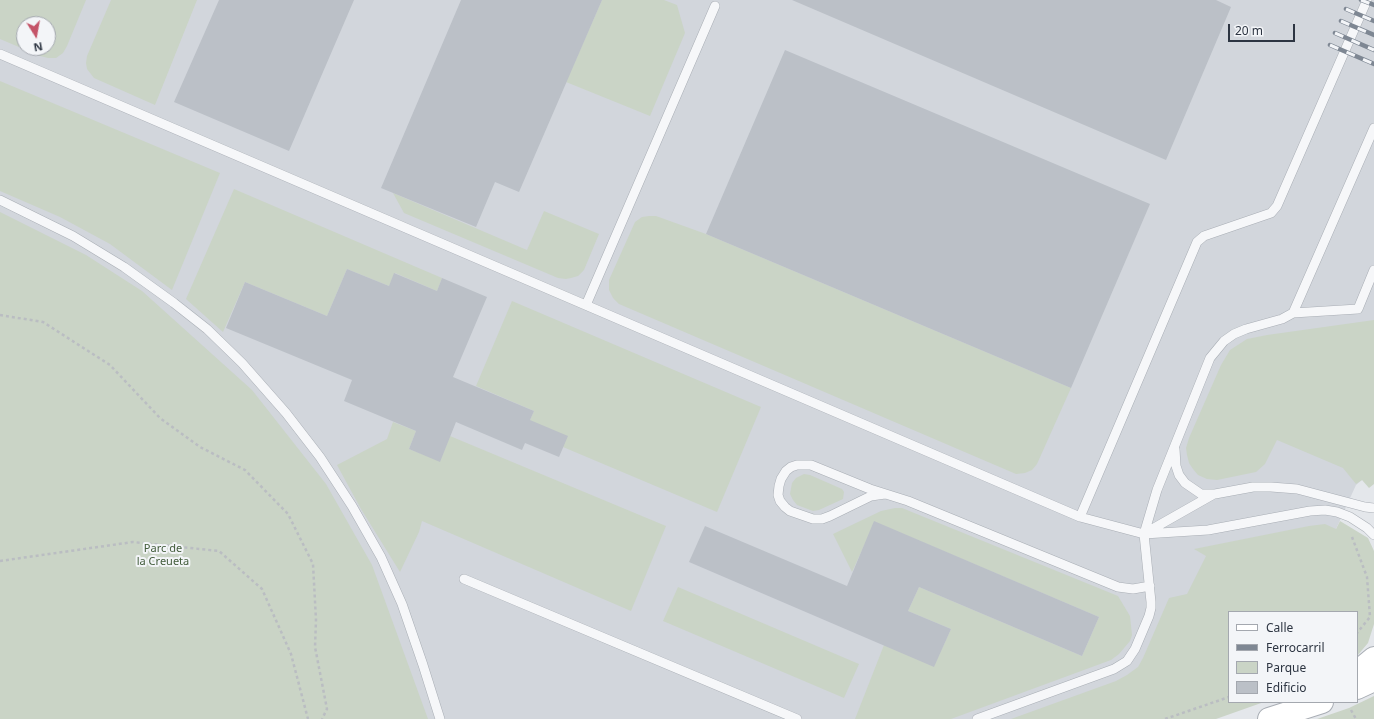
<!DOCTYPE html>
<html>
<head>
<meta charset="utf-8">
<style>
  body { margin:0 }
  #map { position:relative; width:1374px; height:719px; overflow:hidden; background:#e4e7eb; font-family:"Noto Sans",sans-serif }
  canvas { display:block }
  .legend { position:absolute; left:1228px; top:611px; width:130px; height:92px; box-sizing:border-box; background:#f3f5f8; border:1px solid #a4a8af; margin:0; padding:5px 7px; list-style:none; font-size:12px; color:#2d3542 }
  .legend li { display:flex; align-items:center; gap:8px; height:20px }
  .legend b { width:20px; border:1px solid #a4a8af }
  .north { position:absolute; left:16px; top:16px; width:40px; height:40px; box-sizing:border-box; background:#f3f5f8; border:1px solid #a4a8af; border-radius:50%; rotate:169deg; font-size:11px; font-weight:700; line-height:16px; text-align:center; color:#2d3542 }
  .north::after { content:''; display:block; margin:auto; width:14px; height:18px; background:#c45468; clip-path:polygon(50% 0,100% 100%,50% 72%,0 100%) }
  .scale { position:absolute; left:1228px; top:24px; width:67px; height:18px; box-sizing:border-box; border:2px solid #2d3542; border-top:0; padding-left:5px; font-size:12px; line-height:14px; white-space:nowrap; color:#2d3542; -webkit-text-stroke:3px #f3f5f8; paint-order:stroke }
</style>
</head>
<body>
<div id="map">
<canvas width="1374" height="719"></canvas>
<ul class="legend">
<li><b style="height:5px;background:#fff"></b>Calle</li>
<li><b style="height:5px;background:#7e8793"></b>Ferrocarril</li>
<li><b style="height:11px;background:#cad4c6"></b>Parque</li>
<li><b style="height:11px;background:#bbc0c7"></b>Edificio</li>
</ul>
<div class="north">N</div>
<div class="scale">20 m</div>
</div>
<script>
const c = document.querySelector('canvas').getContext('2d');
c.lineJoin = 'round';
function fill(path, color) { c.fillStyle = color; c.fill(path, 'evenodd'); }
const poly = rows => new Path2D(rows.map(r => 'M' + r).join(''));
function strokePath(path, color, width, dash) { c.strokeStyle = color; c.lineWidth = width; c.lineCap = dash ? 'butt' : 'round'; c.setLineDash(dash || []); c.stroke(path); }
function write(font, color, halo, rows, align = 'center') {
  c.font = font + ' "Noto Sans",sans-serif'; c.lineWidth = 4; c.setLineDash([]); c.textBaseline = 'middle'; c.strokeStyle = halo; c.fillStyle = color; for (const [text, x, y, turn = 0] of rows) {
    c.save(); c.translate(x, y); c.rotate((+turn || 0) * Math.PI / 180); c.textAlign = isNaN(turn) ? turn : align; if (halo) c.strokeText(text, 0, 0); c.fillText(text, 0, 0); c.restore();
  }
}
const built = poly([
  [0,0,1374,0,1374,470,1356,485,1336,529,1229,612,1084,719,369,719,0,277],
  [24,24,48,24,48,48,24,48]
]);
const green = poly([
  [0,0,86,0,67,46,63,53,56,58,48,58,40,56,0,39],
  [24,24,48,24,48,48,24,48],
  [111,0,197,0,155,105,94,78,87,69,86,63,87,56],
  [602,0,664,0,677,5,685,33,650,116,566,82],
  [0,81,220,173,172,290,110,244,60,217,0,191],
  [234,189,442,278,437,291,395,273,389,286,347,269,327,316,245,282,223,332,186,299],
  [393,193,527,250,544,211,599,234,584,270,578,276,571,278,566,279,558,278,404,213],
  [0,212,86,255,142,291,252,390,326,484,372,565,428,719,0,719],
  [649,216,656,216,706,234,1071,388,1037,464,1032,470,1025,473,1016,474,619,304,613,298,609,290,609,280,635,222,642,217],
  [512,301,761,407,717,512,563,447,530,420,534,411,476,386],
  [1374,320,1374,484,1369,488,1362,480,1356,484,1343,468,1277,440,1265,464,1256,472,1217,480,1207,479,1198,475,1193,469,1189,463,1187,455,1186,448,1189,438,1221,365,1230,350,1247,339,1267,335],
  [393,422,416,431,409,449,440,461,450,436,666,526,631,611,422,521,419,532,400,572,361,509,337,465,387,439],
  [804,474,810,475,842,489,844,492,843,499,819,510,813,511,797,505,793,500,790,494,792,483,796,478],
  [895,508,902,508,1118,596,1130,616,1132,635,1130,641,1119,654,1111,660,951,719,855,719,884,645,934,666,951,629,908,611,919,587,1082,656,1099,617,875,522,852,572,833,534,881,511],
  [1340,521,1368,538,1374,551,1374,624,1368,643,1357,656,1357,612,1229,612,1229,702,1264,702,1216,719,1011,719,1116,681,1127,675,1138,667,1143,658,1169,598,1187,594,1206,556,1194,549,1309,526,1325,524,1336,529],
  [678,587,859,664,844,698,663,621],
  [1374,696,1374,719,1317,719,1349,708]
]);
const building = poly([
  [219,0,354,0,289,151,174,102],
  [461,0,602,0,519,192,495,182,476,227,381,188],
  [792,0,1216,0,1231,7,1166,160],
  [785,50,1150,204,1071,388,706,234],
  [347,269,389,286,394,273,437,291,442,278,487,297,453,377,534,411,530,420,568,436,559,457,525,443,522,450,456,422,440,462,409,449,416,431,344,401,352,380,226,328,245,282,327,316],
  [874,521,1099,617,1082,656,919,587,908,611,951,629,934,667,689,562,705,526,847,586]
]);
const path = poly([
  [0,315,43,322,110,365,160,418,200,447,245,470,288,514,313,564,316,620,315,647,327,709,322,719],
  [1352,537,1367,577,1370,617,1357,633],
  [0,561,133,542,219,551,262,589,291,654,308,719],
  [1351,710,1356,719],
  [1165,719,1229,697]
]);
const lane = poly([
  [0,54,1080,517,1144,534,1208,530,1310,511,1325,510,1337,512,1350,517,1367,528,1374,535],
  [1374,128,1293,313,1358,309,1374,270],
  [0,200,73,236,124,267,174,303,207,329,242,363,286,413,320,457,352,506,381,557,402,604,423,665,440,719],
  [586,305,715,6],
  [1175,449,1176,466,1179,475,1185,483,1201,494,1215,494,1253,487,1271,487,1297,489,1365,507,1374,508],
  [885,494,871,496,830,516,822,519,813,519,790,511,785,507,780,501,778,495,779,486,781,479,786,471,791,467,797,465,811,465,870,489,908,501,1118,587,1133,589,1150,586],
  [1080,517,1197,242,1204,236,1271,213,1277,206,1367,0],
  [1147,532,1214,494],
  [464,579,797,719],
  [977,719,1114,669,1127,661,1135,649,1149,616,1151,608,1151,602,1144,534,1157,490,1210,358,1224,341,1234,334,1246,329,1282,319,1293,313]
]);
const secondary = poly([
  [1357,672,1374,658],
  [1357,688,1374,680],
  [1269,719,1322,702]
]);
const rail = poly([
  [1361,0,1374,5],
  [1346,9,1374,21],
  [1341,21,1374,35],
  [1335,33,1374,50],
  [1330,45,1374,64]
]);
const parkNames = [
  ["Parc de",163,549],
  ["la Creueta",163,562]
];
fill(built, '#d2d6dc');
fill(green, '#cad4c6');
fill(building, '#bbc0c7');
strokePath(lane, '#a9aeb5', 10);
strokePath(secondary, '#a9aeb5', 24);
strokePath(path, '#babdc2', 2.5, [3, 3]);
strokePath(lane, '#f6f7f9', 9);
strokePath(secondary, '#fff', 22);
strokePath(rail, '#7e8793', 4.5);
strokePath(rail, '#f3f5f8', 3, [9]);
write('11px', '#425c3b', '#f3f5f8', parkNames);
</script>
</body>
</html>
